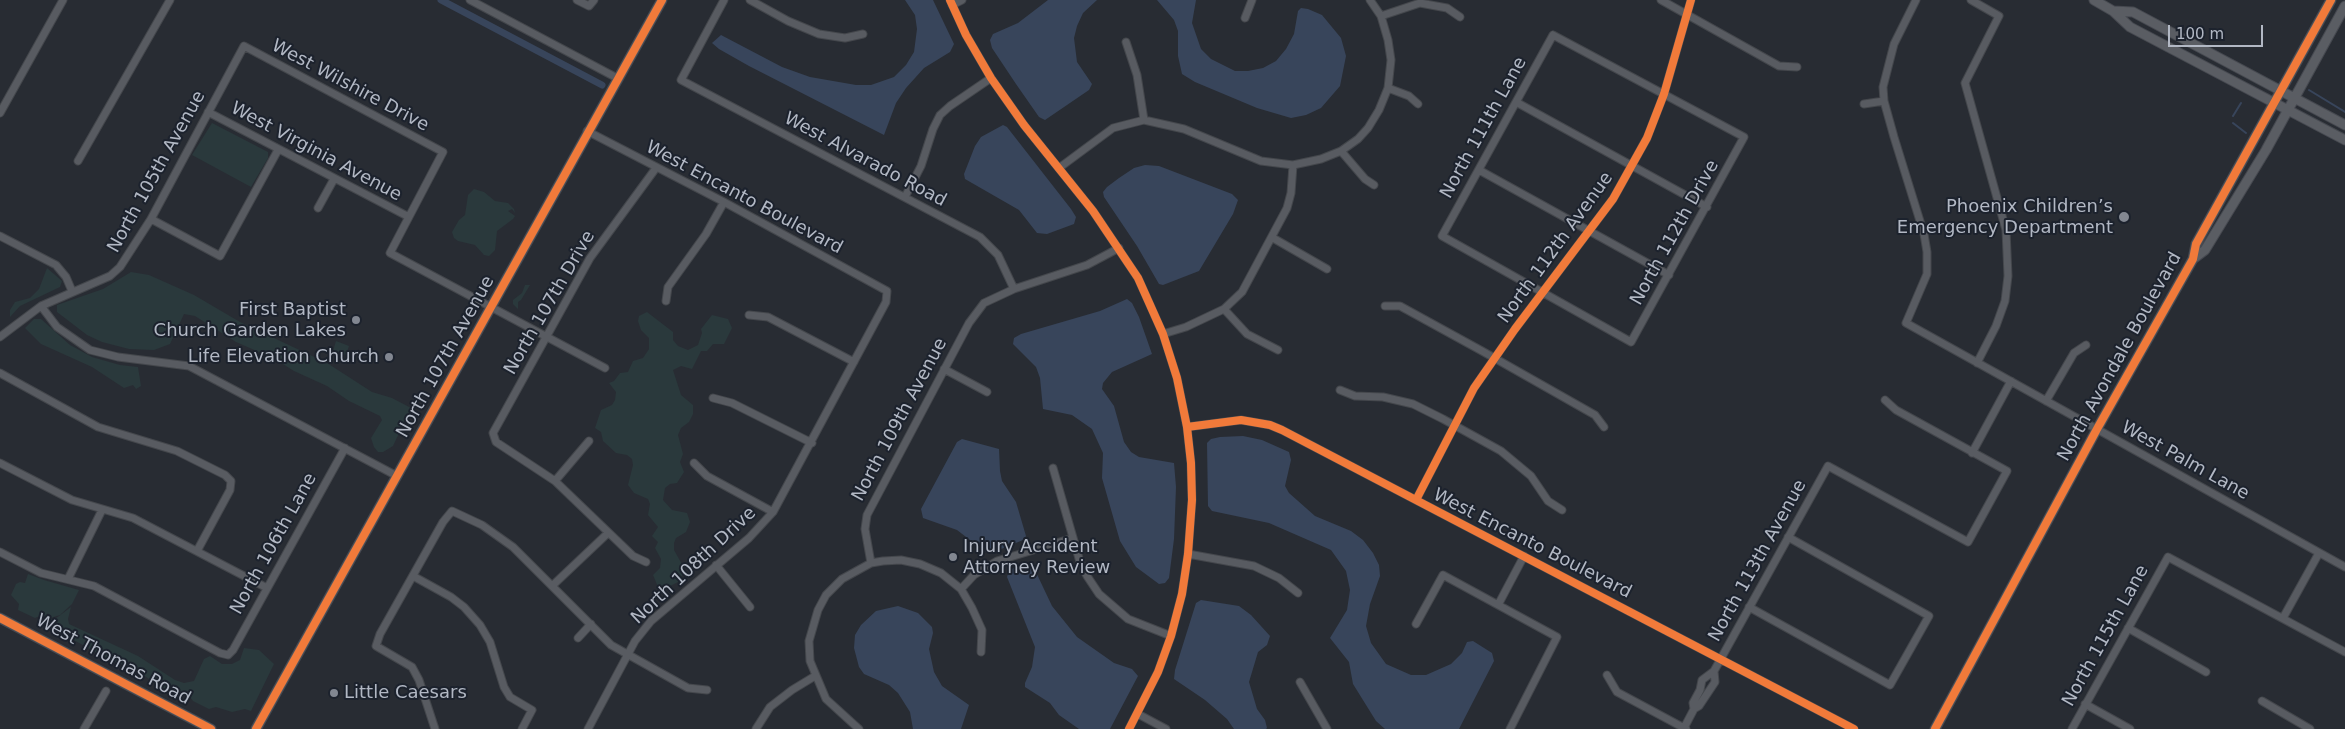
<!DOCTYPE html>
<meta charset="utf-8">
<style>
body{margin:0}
#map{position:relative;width:2345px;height:729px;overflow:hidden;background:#282c33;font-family:"DejaVu Sans",sans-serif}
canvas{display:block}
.scale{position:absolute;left:2168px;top:25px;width:95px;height:22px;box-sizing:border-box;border:2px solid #b2b8c4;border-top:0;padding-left:6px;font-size:15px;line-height:18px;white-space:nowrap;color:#b2b8c4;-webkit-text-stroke:4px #1c222d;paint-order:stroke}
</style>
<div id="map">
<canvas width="2345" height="729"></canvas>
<div class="scale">100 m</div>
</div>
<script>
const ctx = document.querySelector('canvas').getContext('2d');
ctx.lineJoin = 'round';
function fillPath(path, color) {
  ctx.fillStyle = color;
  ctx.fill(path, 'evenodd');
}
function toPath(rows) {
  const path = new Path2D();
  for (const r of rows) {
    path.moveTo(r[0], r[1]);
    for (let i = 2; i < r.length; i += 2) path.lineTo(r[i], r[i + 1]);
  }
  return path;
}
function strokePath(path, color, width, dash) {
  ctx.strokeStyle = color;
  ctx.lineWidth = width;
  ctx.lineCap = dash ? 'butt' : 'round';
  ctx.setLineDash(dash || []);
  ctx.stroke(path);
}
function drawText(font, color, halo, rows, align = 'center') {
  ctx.font = font + ' "DejaVu Sans",sans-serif';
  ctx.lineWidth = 4;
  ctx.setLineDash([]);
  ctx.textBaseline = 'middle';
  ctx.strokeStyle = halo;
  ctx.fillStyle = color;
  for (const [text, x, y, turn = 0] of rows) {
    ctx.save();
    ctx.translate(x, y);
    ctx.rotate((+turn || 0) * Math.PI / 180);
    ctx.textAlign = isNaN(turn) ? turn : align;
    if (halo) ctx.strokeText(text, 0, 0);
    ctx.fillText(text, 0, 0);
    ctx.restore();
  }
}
fillPath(toPath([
 [212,123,268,152,268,158,251,187,192,155],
 [474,189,484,192,495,201,508,203,514,209,515,213,512,209,508,211,515,216,513,219,497,231,495,250,489,256,484,255,475,245,458,241,454,238,452,232,459,220,465,215,468,195],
 [47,268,62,281,60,287,20,306,10,317,10,310,15,302,30,298,39,289],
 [131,272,149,275,194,295,240,322,327,363,372,392,392,398,411,408,393,446,383,452,378,452,374,447,371,438,382,420,380,416,349,401,327,386,294,371,275,359,236,342,195,316,184,314,170,344,154,350,129,349,102,342,87,335,57,312,57,305,103,289],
 [525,285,530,285,521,300,518,302,518,309,513,304,513,300,522,293],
 [647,312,673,332,673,340,678,346,688,350,698,345,702,333,701,329,712,315,728,319,732,328,724,344,713,344,707,351,701,351,692,369,681,366,673,370,681,395,693,405,693,414,689,422,681,428,678,435,683,454,680,462,684,472,677,483,670,484,665,488,663,500,672,510,687,513,690,522,686,532,676,538,674,543,674,550,683,566,683,574,678,582,666,588,658,587,653,575,660,568,661,559,655,548,658,542,652,536,658,527,648,515,650,504,648,499,634,493,628,485,633,465,632,459,627,455,616,453,603,441,601,432,595,428,601,410,612,405,615,400,616,392,609,383,614,381,620,373,628,372,633,361,643,358,649,349,649,338,641,330,638,321,639,316],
 [34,319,41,319,70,345,92,357,120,365,138,367,141,386,136,389,133,385,124,388,92,367,41,344,25,328],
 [336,341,349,346,346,355,333,351],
 [28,574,44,580,79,590,72,604,60,615,50,618,40,616,35,618,18,610,19,604,11,595,16,584,20,582,25,583],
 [71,607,68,619,69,624,138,656,175,680,184,683,194,681,204,659,210,656,222,664,232,664,240,660,244,648,259,650,274,664,251,711,245,709,232,712,216,707,209,709,193,701,187,693,183,691,174,695,140,673,102,656,37,619,55,619]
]), '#2a393c');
fillPath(toPath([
 [905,0,933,0,954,44,950,52,924,68,906,88,896,103,884,135,749,66,719,49,712,43,721,35,782,67,810,77,856,85,871,85,894,77,906,65,914,52,917,29,915,15],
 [1048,0,1097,0,1083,13,1077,26,1074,38,1077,62,1092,84,1089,90,1045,120,1039,117,1016,84,992,48,990,40,993,34,1018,23],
 [1157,0,1196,0,1192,23,1201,49,1211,59,1235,71,1248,71,1263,68,1276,61,1286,49,1294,34,1298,11,1301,8,1308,9,1322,15,1341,38,1346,56,1340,86,1321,108,1306,115,1291,118,1257,108,1195,82,1182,74,1178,56,1178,31,1174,20],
 [1003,125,1007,127,1071,209,1076,217,1074,224,1047,234,1037,233,1019,210,965,179,964,174,975,146,981,137],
 [1145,165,1159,166,1232,194,1238,200,1233,214,1199,271,1163,285,1159,284,1137,246,1104,197,1103,192,1107,187,1119,178,1134,168],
 [1127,299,1132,303,1139,317,1152,354,1112,372,1103,383,1102,389,1114,406,1124,442,1131,452,1139,457,1174,463,1176,487,1174,539,1169,578,1165,583,1159,584,1136,567,1120,541,1102,478,1103,453,1092,429,1072,415,1043,409,1040,378,1036,367,1013,344,1014,338,1021,334,1100,311],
 [1243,436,1262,440,1289,452,1291,460,1285,486,1289,493,1315,516,1351,531,1363,540,1373,553,1379,565,1380,576,1370,604,1366,626,1371,643,1386,664,1411,675,1426,675,1451,664,1462,653,1467,642,1473,641,1492,653,1494,661,1459,729,1385,729,1376,721,1353,684,1349,662,1330,638,1347,610,1350,590,1346,571,1331,550,1269,523,1212,511,1208,506,1207,443,1211,439,1220,437],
 [962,439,999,449,1000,471,1002,481,1016,502,1026,536,1023,540,994,552,987,553,957,530,923,518,921,509,957,442],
 [1030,565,1034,568,1052,606,1077,637,1114,663,1132,669,1138,676,1110,729,1079,729,1059,715,1050,703,1025,687,1025,683,1032,667,1035,647,1007,577,1009,571,1015,567],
 [1201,600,1239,606,1251,615,1270,636,1267,645,1258,652,1249,682,1257,709,1265,720,1267,728,1266,729,1234,729,1227,719,1205,700,1174,679,1175,670,1196,603],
 [898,606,918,613,932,627,933,633,929,649,934,672,942,686,969,705,961,729,913,729,910,712,898,693,889,685,864,674,859,667,854,648,855,635,861,625,876,611]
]), '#38455b');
strokePath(toPath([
 [2309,90,2345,112],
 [2233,116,2241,103],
 [2233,123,2246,133]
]), '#38455b', 2);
strokePath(toPath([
 [441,0,602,85]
]), '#38455b', 7);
const minor = toPath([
 [470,0,617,78],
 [577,0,589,6,594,0],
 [724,0,681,80,980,237,998,255,1014,289],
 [750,0,788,21,819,34,845,38,863,34],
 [950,0,966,35,991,78,1024,125,1093,211,1138,278,1163,334,1177,378,1187,427,1191,463,1192,500,1188,554,1182,594,1171,636,1158,672,1129,729],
 [1661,0,1779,66,1797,67],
 [1916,0,1894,44,1883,87,1884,101,1894,137,1924,234,1927,252,1927,274,1906,323,2345,567],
 [1971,0,1999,16,1965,83,2006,230,2008,276,2005,301,1996,326,1977,363],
 [952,5,962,0],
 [1381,16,1420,3,1447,8,1460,17],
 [1245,18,1252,0],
 [1553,35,1744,137,1631,342,1442,236,1553,35],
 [1126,42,1137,75,1144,120],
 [1388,88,1409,96,1418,104],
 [1516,102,1707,207],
 [1864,104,1884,101],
 [208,112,409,217],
 [0,113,63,0],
 [587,131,724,202,887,291,886,302,773,512,749,538,651,621,635,641,588,729],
 [1341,151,1365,179,1374,185],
 [78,161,170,0],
 [1059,168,1113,128,1144,120,1184,129,1261,161,1293,165,1321,159,1341,151,1358,139,1368,128,1379,110,1388,88,1391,60,1388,40,1381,16,1370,0],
 [1479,170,1669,275],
 [905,197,921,166,933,129,940,115,950,106,991,78],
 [318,208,334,179],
 [151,219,220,256,278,150],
 [0,236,56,265,66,277,72,291],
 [1273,238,1327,269],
 [666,301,668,287,706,234,724,202],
 [41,306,57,327,90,350,118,357,189,366,397,476],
 [1385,306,1400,306,1482,351,1595,415,1604,427],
 [1224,309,1247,334,1278,350],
 [749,315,768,317,854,362],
 [1163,334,1186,327,1224,309,1242,292,1287,208,1291,193,1293,165],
 [0,337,41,306,110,276,120,267,151,219,244,46,443,152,390,253,605,368],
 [944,369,987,392],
 [0,373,98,427,177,451,225,475,231,481,230,490,197,551],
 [1340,390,1355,396,1383,397,1413,404,1443,419,1501,451,1531,476,1548,501,1562,510],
 [713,398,732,403,812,443],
 [2046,401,2074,353,2086,345],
 [1187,427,1241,420,1270,425,1282,430,1854,729],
 [1972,453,2011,381],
 [0,463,72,500,133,518,267,588],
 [694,463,707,476,773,512],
 [1053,468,1080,562,1087,576,1099,594,1128,619,1171,636],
 [555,481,589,441],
 [1416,500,1474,388,1515,329,1613,199,1647,138,1664,94,1691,0],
 [0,552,41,573,94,586,220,653,228,655,233,650,345,448],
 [1188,554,1254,566,1279,578,1298,593],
 [646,562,633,556,555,481,496,442,493,433,590,258,656,168],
 [871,563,865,529,867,515,969,323,984,303,1014,289,1087,265,1119,248],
 [716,565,750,607],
 [413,576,451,597,464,607,480,625,490,642,504,687,510,697,532,710,522,729],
 [68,579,102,510],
 [552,586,608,533],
 [961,589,974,575,997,561,1073,538],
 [1498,605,1524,556],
 [1749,607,1890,685,1929,616,1788,537],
 [2283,618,2319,553],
 [1416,624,1443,575,1557,637,1510,729],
 [2128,628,2206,672],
 [578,638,591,624],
 [1714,671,1828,466,1968,542,2007,471,1896,410,1885,400],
 [1714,671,1715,682,1699,706,1694,709,1693,703,1700,690,1702,680,1714,671],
 [1607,675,1617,692,1686,729],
 [1300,682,1327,729],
 [2262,701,2310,729],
 [2085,704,2130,729],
 [1138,714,1166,729],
 [1684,728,1694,709],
 [84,729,106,691],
 [435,729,419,680,412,667,376,646,380,634,443,522,452,511,482,525,513,547,611,645,688,688,707,690],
 [756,729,770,707,792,690,815,676],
 [859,729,826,699,810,661,809,641,818,610,826,595,842,579,871,563,883,561,901,560,920,564,941,573,961,589,972,608,982,630,981,652],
 [2072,729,2168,557,2345,652]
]);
const major = toPath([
 [2094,0,2113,11,2130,27,2345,140],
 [2113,11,2133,12,2345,125],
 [2193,259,2205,250,2266,150,2345,6],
 [0,618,211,729],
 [256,729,662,0],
 [1935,729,2097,429,2193,259,2196,244,2331,0]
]);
strokePath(minor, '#44474c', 9);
strokePath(major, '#464950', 11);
strokePath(minor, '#585b61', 7);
strokePath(major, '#5a5d63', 9);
strokePath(toPath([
 [950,0,966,35,991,78,1024,125,1093,211,1138,278,1163,334,1177,378,1187,427,1191,463,1192,500,1188,554,1182,594,1171,636,1158,672,1129,729],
 [1187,427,1241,420,1270,425,1282,430,1854,729],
 [1416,500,1474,388,1515,329,1613,199,1647,138,1664,94,1691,0],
 [0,618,211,729],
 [256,729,662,0],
 [1935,729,2097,429,2193,259,2196,244,2331,0]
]), '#f17a3a', 8);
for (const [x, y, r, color] of [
 [2124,217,6,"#828791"],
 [356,320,5,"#828791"],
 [389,357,5,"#828791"],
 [953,557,5,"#828791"],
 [334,693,5,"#828791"]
]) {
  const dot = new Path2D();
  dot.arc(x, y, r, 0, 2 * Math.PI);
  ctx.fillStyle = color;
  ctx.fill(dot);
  strokePath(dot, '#1c222d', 2);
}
drawText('18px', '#b2b8c4', '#1c222d', [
 ["West Wilshire Drive",350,86,28],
 ["North 111th Lane",1484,128,-61],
 ["West Virginia Avenue",316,152,28],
 ["West Alvarado Road",865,160,28],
 ["North 105th Avenue",157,172,-61],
 ["West Encanto Boulevard",744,198,28],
 ["North 112th Drive",1675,233,-61],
 ["North 112th Avenue",1556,248,-54],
 ["North 107th Drive",550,303,-60],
 ["North 107th Avenue",446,357,-61],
 ["North Avondale Boulevard",2120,357,-61],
 ["North 109th Avenue",900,420,-62],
 ["West Palm Lane",2185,461,29],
 ["North 106th Lane",274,544,-61],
 ["West Encanto Boulevard",1532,544,27],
 ["North 113th Avenue",1758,561,-61],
 ["North 108th Drive",694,566,-43],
 ["North 115th Lane",2106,636,-61],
 ["West Thomas Road",113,660,28]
]);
drawText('18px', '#b2b8c4', '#1c222d', [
 ["Phoenix Children’s",2113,207],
 ["Emergency Department",2113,228],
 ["First Baptist",346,310],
 ["Church Garden Lakes",346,331],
 ["Life Elevation Church",379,357],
 ["Injury Accident",963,547,"left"],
 ["Attorney Review",963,568,"left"],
 ["Little Caesars",344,693,"left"]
], 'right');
</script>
